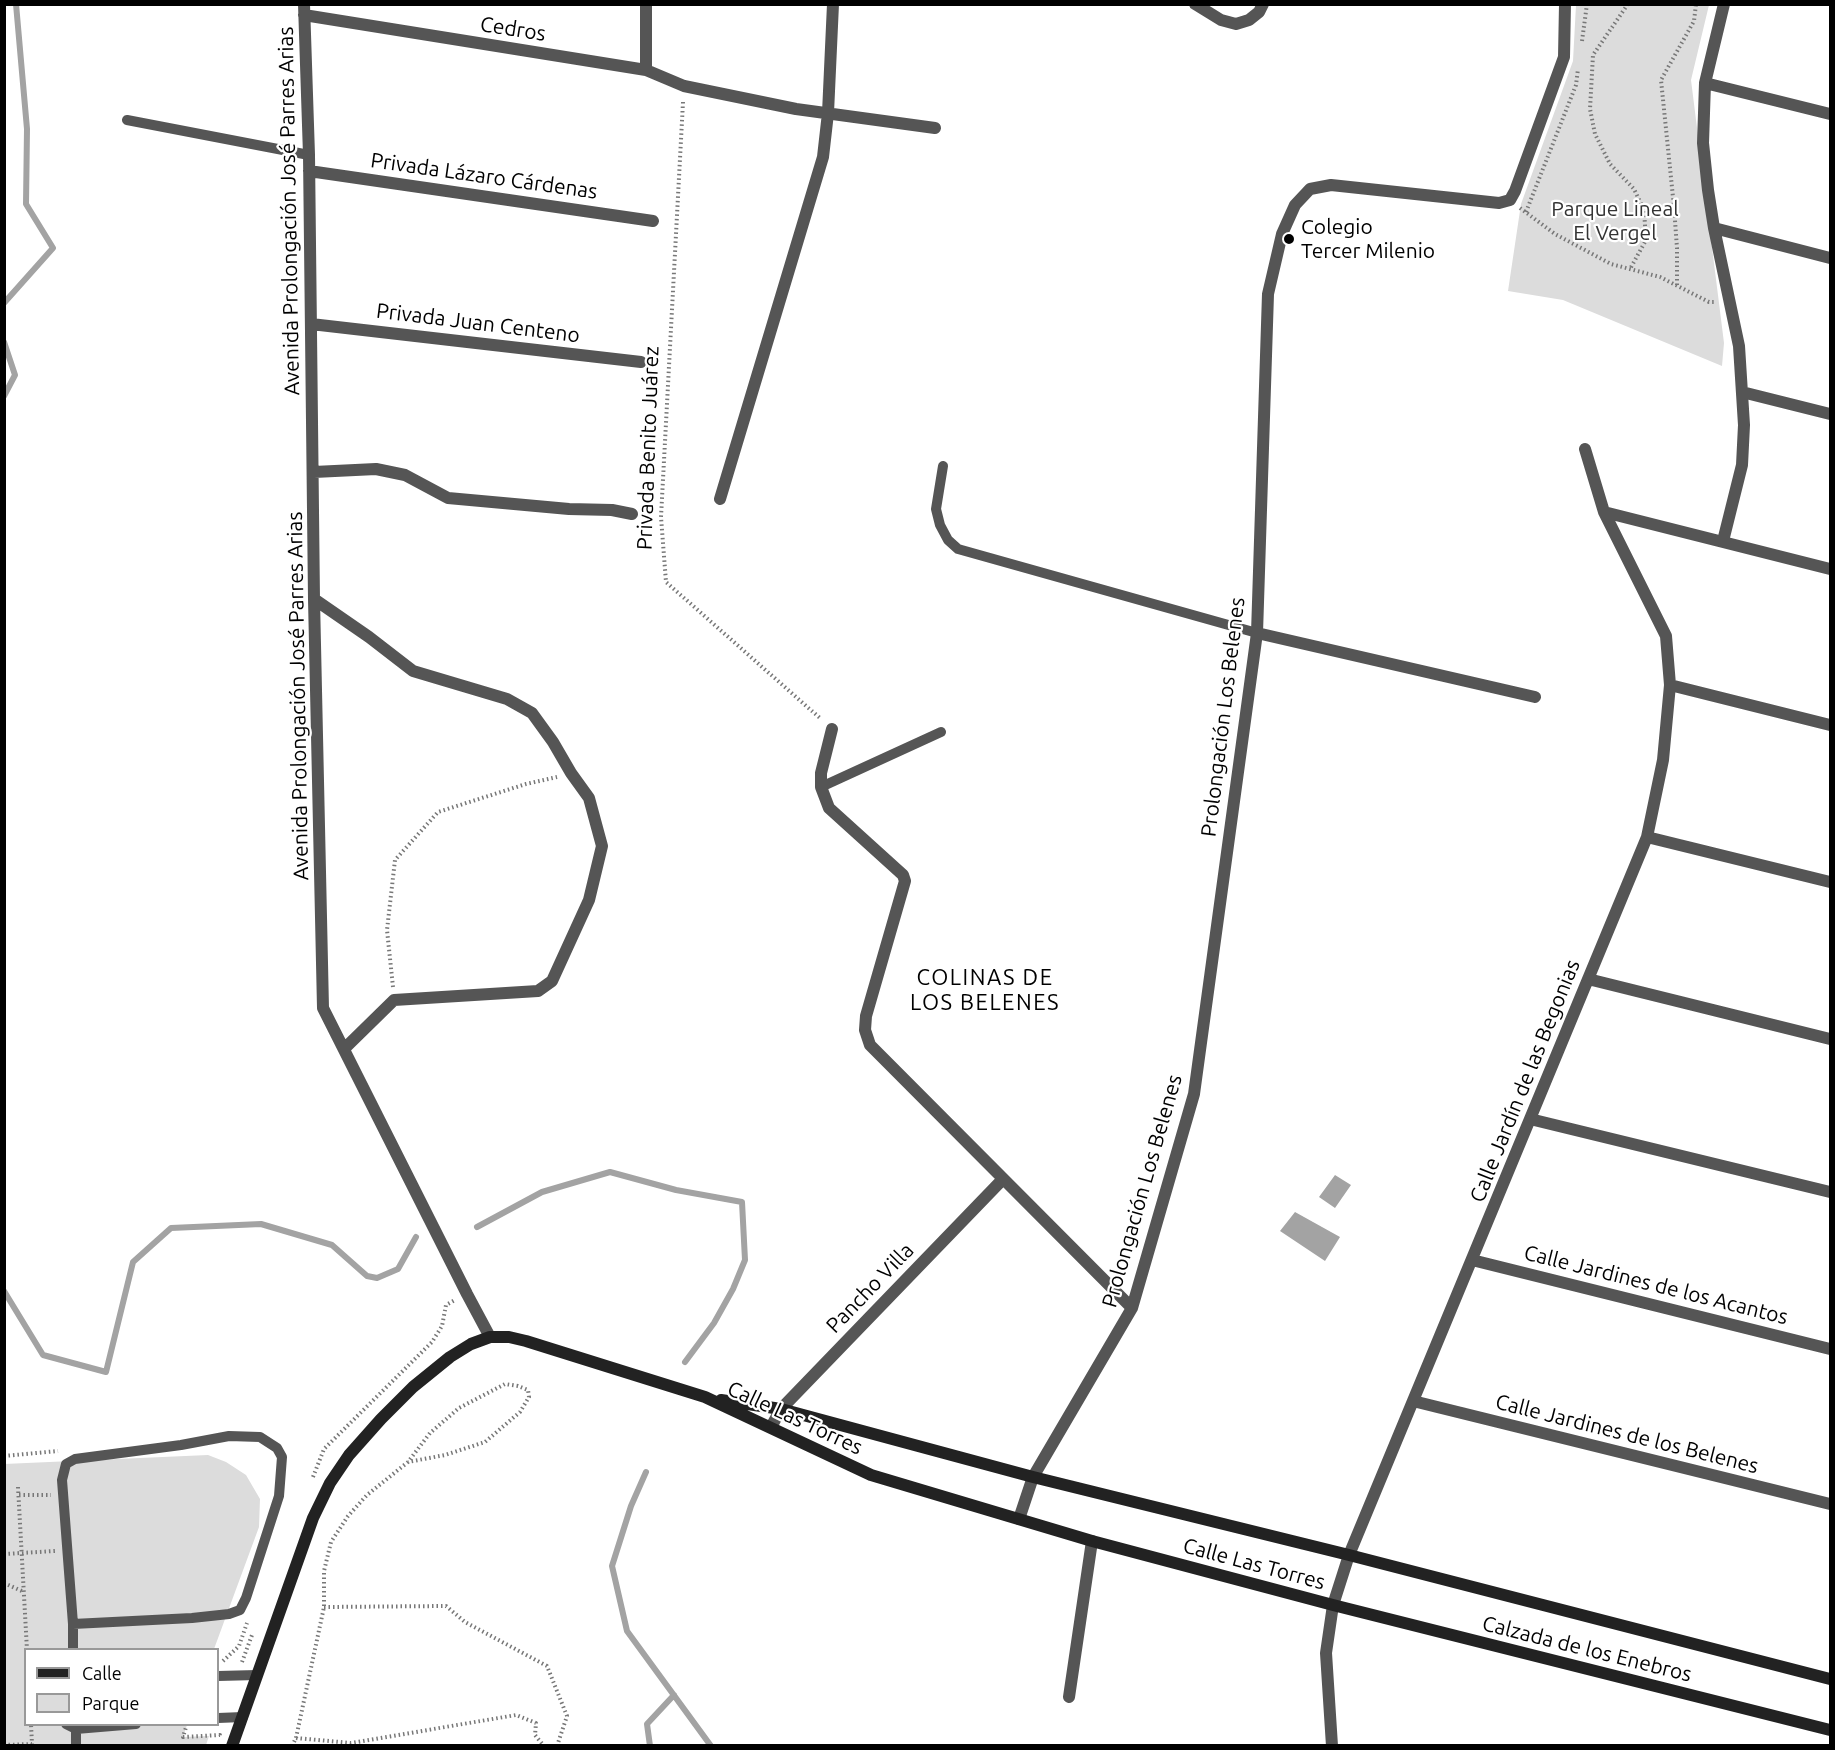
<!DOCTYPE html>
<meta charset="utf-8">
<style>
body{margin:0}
#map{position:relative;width:1835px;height:1750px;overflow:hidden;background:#fff;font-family:Ubuntu,sans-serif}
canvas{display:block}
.frame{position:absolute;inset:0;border:6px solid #000;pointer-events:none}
.legend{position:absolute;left:24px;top:1648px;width:195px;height:78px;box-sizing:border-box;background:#fff;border:2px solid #999;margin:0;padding:8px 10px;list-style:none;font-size:18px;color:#000}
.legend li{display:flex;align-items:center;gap:12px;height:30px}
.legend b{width:30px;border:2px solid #999}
</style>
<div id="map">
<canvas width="1835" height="1750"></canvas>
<div class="frame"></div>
<ul class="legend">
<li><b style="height:8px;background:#222"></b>Calle</li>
<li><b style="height:16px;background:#dcdcdc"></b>Parque</li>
</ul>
</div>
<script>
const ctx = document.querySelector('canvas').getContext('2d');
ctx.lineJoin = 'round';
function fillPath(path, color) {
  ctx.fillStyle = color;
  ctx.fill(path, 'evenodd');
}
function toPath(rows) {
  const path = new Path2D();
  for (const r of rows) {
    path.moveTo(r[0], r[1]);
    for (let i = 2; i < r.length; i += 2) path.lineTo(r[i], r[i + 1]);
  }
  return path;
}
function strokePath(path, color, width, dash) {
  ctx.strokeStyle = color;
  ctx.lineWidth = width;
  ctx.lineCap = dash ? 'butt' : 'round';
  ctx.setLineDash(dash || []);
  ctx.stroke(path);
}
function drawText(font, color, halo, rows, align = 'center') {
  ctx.font = font + ' Ubuntu,sans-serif';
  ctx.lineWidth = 4.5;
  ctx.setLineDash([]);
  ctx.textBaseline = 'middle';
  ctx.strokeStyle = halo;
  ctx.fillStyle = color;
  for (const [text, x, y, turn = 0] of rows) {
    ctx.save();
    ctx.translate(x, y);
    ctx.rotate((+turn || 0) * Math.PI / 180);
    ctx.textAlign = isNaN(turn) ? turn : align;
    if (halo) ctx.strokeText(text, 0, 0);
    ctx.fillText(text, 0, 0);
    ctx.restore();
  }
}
fillPath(toPath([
 [1576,5,1709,5,1691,80,1724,343,1722,366,1563,300,1508,291,1521,204,1573,61],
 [208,1455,226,1462,246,1475,260,1499,259,1527,214,1649,26,1650,26,1724,187,1725,183,1737,209,1736,206,1745,5,1745,4,1464]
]), '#dcdcdc');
fillPath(toPath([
 [1335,1175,1351,1185,1335,1208,1319,1197],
 [1295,1212,1340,1237,1325,1261,1280,1231]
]), '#a3a3a3');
strokePath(toPath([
 [4,303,53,248,26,204,27,129,16,4],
 [4,342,15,375,4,396],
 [477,1227,542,1192,610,1172,676,1190,742,1202,745,1260,733,1289,714,1323,685,1362],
 [4,1291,43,1355,106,1372,133,1262,171,1228,261,1224,332,1245,367,1276,377,1278,398,1269,416,1237],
 [646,1472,631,1506,612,1566,627,1631,711,1746],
 [650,1746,647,1724,674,1695]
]), '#a3a3a3', 6);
strokePath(toPath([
 [1628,4,1593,55,1590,109,1595,134,1610,164,1634,189,1644,210,1646,240,1630,269],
 [1582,41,1587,4],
 [683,102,661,517,666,582,821,719],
 [1520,208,1555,234,1611,264,1660,277,1709,302,1714,302],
 [1526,212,1576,85,1578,69],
 [1677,285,1677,248,1674,207,1661,80,1694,21,1696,4],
 [393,987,387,930,395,860,438,812,526,784,557,777],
 [4,1456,58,1451],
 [313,1477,324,1449,432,1342,442,1326,446,1305,455,1300],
 [18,1487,27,1650],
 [19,1495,51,1495],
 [4,1554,55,1551],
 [4,1583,24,1592],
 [324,1607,446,1606,465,1622,547,1666,567,1716,557,1746],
 [223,1661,239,1646,247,1623],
 [242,1662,252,1635],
 [187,1724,183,1737,220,1735,220,1736],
 [296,1738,351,1743,516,1715,536,1723,535,1735,544,1746],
 [4,1745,32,1744,31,1724],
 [292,1746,296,1738,324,1607,324,1571,331,1542,348,1516,367,1495,408,1462,430,1433,459,1408,505,1384,518,1386,528,1390,529,1397,520,1412,485,1442,445,1455,408,1462]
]), '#777', 4, [1.5, 3]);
strokePath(toPath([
 [127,120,309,155],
 [943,466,936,509,940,525,948,540,958,549,1257,633],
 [821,787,941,732],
 [73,1650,73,1624,62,1480,66,1464,75,1459,181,1445,229,1436,260,1437,277,1448,282,1457,279,1496,246,1598,240,1610,229,1614,192,1618,73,1624],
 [218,1676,257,1675],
 [218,1718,243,1717],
 [66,1724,76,1729,136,1724],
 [76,1729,76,1746]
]), '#555', 10);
strokePath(toPath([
 [304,4,309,155,314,599,323,1008,467,1294,490,1337],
 [1195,4,1221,20,1236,24,1249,20,1259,12,1263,4],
 [304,15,646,70,684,86,796,109,935,128],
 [646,70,646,4],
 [1705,83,1830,114],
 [309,171,653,221],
 [1714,228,1830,258],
 [311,324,641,362],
 [1742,392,1830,414],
 [314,472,376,469,405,475,448,498,569,509,612,510,632,514],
 [720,499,823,157,828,113,833,4],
 [1604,512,1830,569],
 [1723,541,1742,465,1744,425,1739,346,1714,228,1708,190,1703,143,1705,83,1724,4],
 [314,599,369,637,413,671,507,699,532,713,553,742,571,773,589,798,602,846,589,900,552,981,538,991,394,1000,345,1048],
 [1257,633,1535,697],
 [1670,685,1830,725],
 [832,729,821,773,821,787,829,808,903,875,905,881,866,1016,865,1030,870,1045,1132,1308],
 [1647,837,1830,882],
 [1588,979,1830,1039],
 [1530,1119,1830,1192],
 [1472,1260,1830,1349],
 [1413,1401,1830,1504],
 [771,1427,781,1409,1003,1179],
 [1019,1519,1033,1477,1132,1308,1194,1094,1257,633,1268,294,1282,234,1295,205,1310,189,1331,185,1499,203,1510,200,1515,191,1564,57,1565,4],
 [1069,1697,1092,1541],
 [1332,1746,1326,1653,1333,1605,1349,1555,1647,837,1663,760,1670,685,1666,636,1604,512,1585,449]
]), '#555', 12);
strokePath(toPath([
 [721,1400,781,1409,1033,1477,1349,1555,1830,1679],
 [232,1746,313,1518,330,1483,349,1455,381,1419,413,1387,450,1357,471,1344,490,1337,509,1337,526,1341,705,1397,871,1475,1092,1541,1333,1605,1830,1730]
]), '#222', 12);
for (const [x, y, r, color] of [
 [1289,239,6,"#000"]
]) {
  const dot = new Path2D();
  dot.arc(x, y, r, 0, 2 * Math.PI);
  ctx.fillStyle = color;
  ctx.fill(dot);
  strokePath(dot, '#fff', 2);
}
drawText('21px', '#000', '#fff', [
 ["Cedros",513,29,9],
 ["Privada Lázaro Cárdenas",484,176,8],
 ["Avenida Prolongación José Parres Arias",289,211,-91],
 ["Privada Juan Centeno",478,323,7],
 ["Privada Benito Juárez",648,448,-88],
 ["Avenida Prolongación José Parres Arias",298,696,-91],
 ["Prolongación Los Belenes",1223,717,-83],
 ["Calle Jardín de las Begonias",1525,1081,-68],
 ["Prolongación Los Belenes",1142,1191,-74],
 ["Calle Jardines de los Acantos",1656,1285,14],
 ["Pancho Villa",870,1288,-46],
 ["Calle Las Torres",795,1418,25],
 ["Calle Jardines de los Belenes",1627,1434,14],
 ["Calle Las Torres",1254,1564,15],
 ["Calzada de los Enebros",1587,1649,14]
]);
drawText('21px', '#333', '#fff', [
 ["Parque Lineal",1615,209],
 ["El Vergel",1615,233]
]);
drawText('21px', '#000', '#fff', [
 ["Colegio",1301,227],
 ["Tercer Milenio",1301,251]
], 'left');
ctx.letterSpacing = '1.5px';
drawText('22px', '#000', '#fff', [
 ["COLINAS DE",985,978],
 ["LOS BELENES",985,1003]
]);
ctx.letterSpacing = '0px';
</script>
